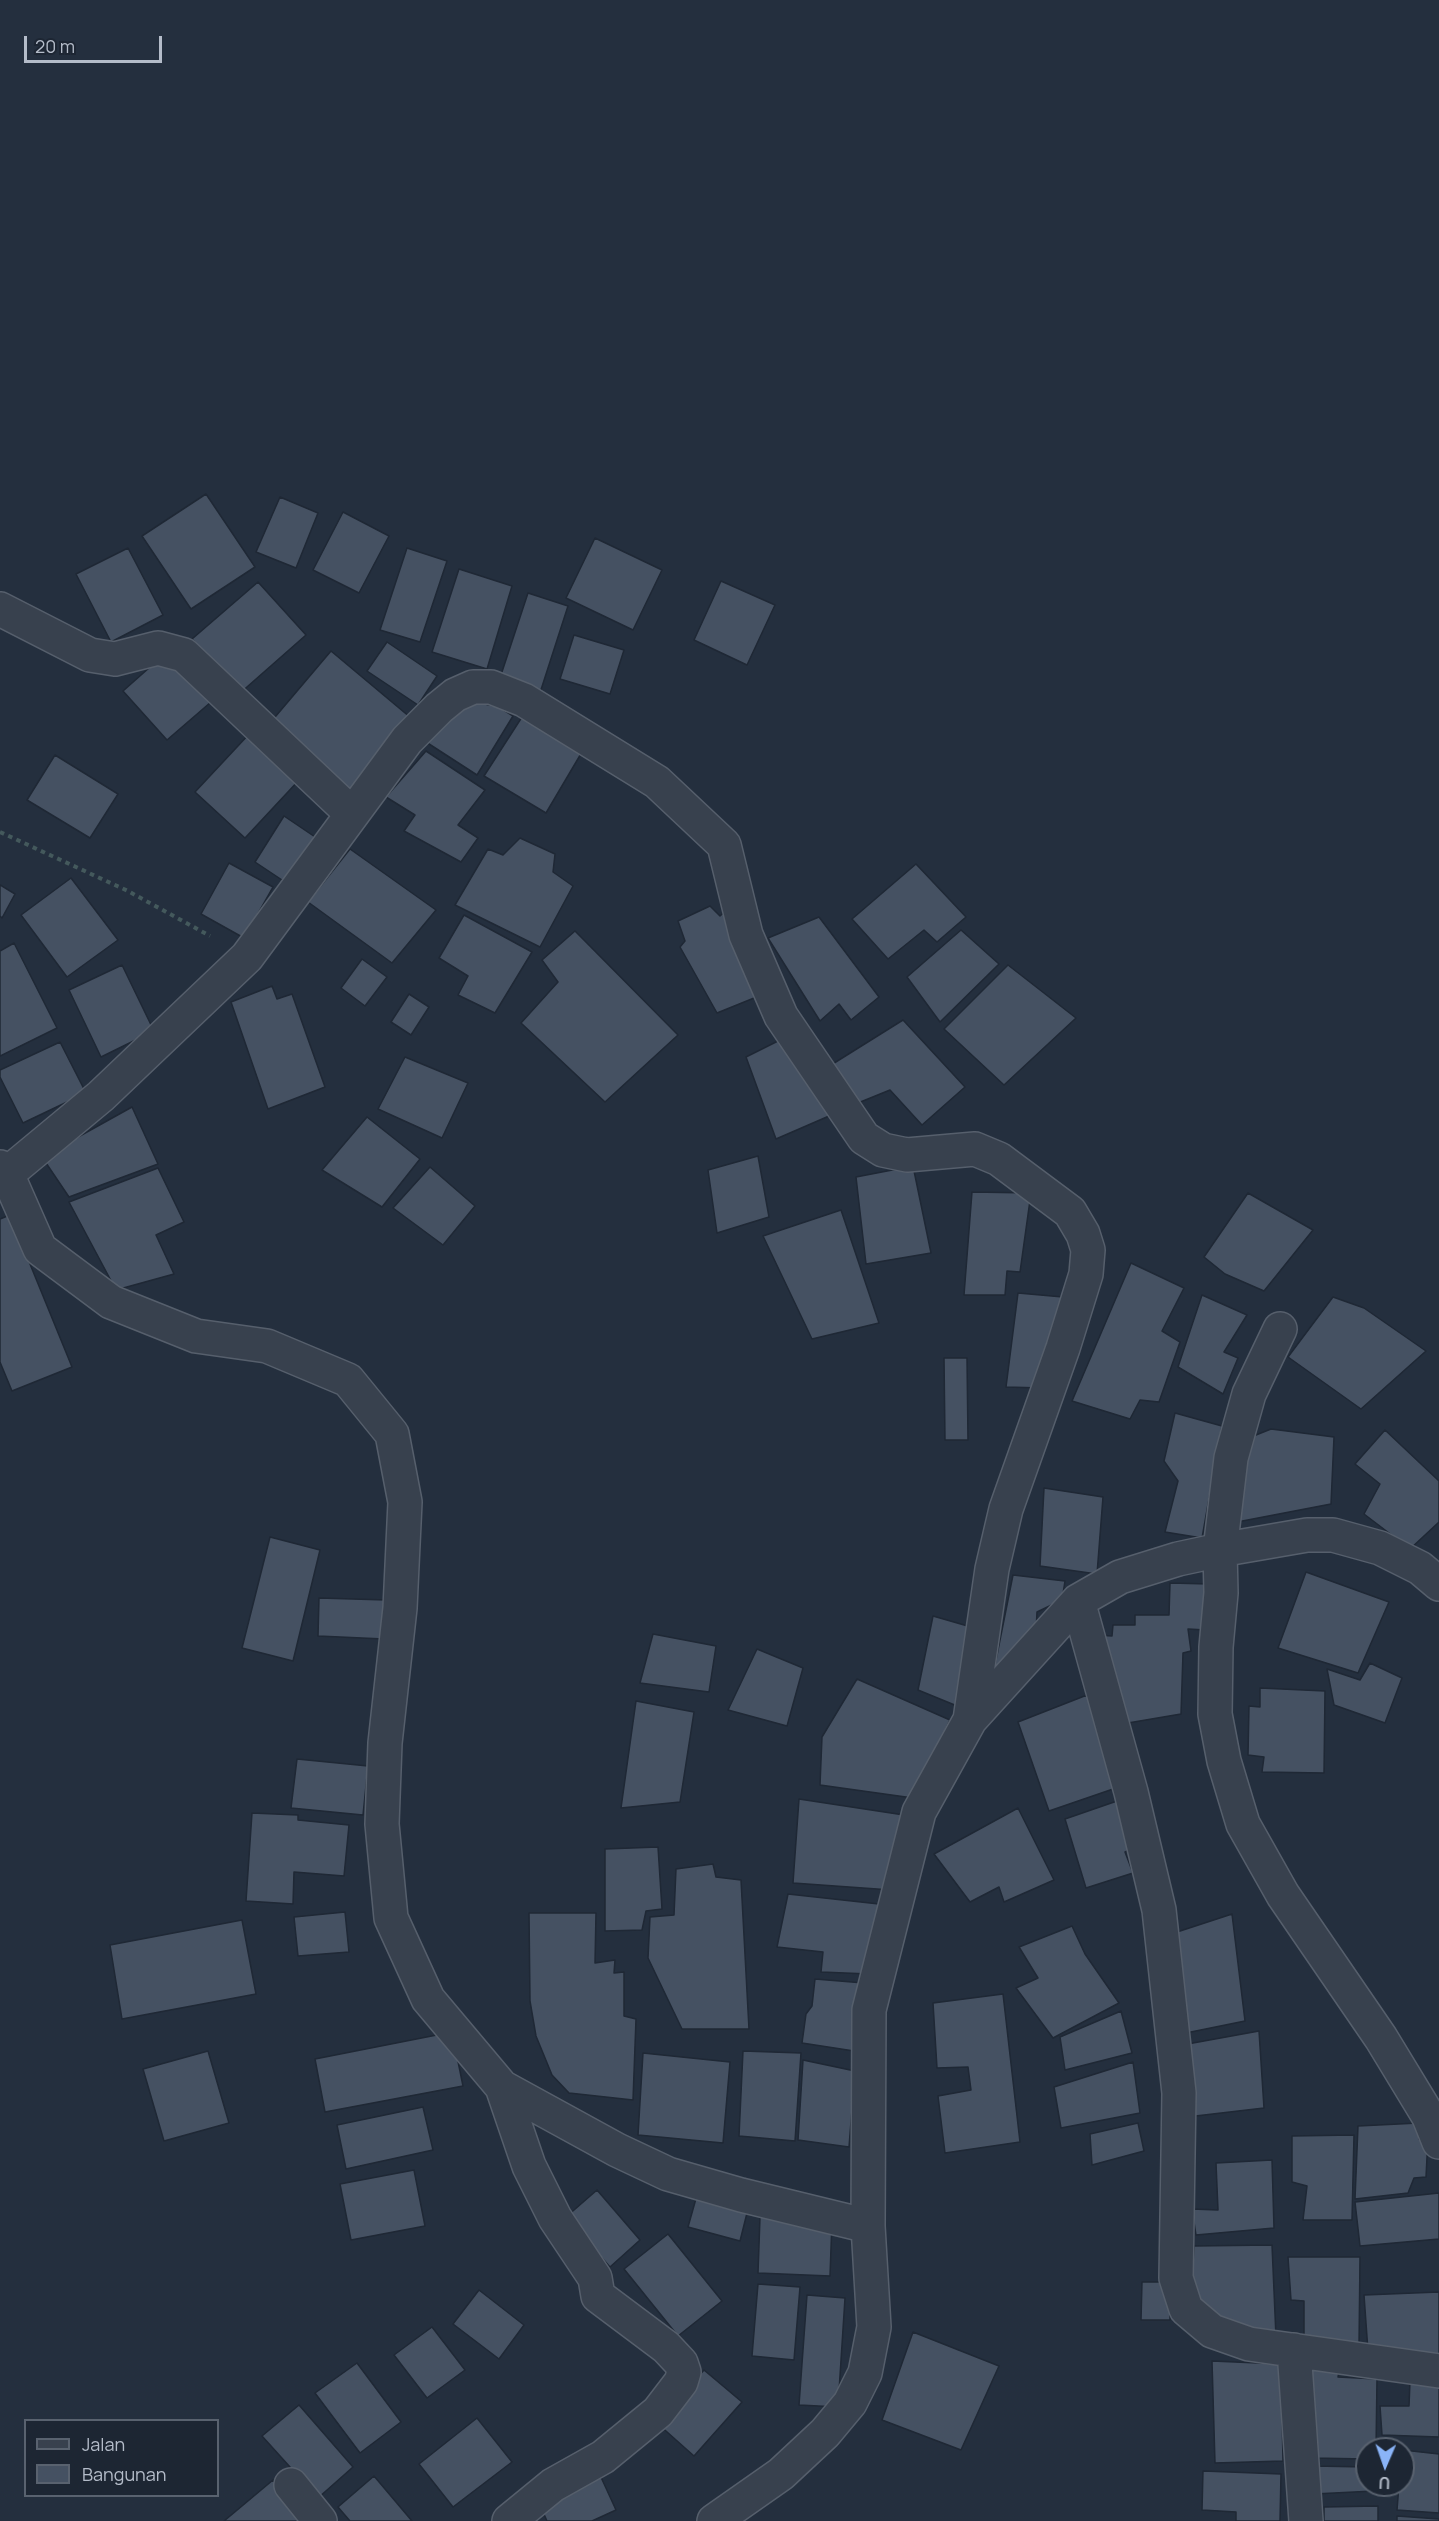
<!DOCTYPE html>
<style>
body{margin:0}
#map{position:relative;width:1439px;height:2521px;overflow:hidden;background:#242f3e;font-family:Manrope,sans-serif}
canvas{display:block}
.legend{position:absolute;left:24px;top:2419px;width:195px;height:78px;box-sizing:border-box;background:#1d2633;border:2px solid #59626f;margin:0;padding:8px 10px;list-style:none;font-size:18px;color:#b4bcc9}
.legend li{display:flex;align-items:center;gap:12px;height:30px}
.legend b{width:30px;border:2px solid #59626f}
.north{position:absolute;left:1355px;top:2437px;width:60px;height:60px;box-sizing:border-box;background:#1d2633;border:2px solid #59626f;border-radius:50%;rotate:182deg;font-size:16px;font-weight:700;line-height:24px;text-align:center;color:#b4bcc9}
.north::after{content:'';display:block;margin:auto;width:21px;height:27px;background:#8ab4f8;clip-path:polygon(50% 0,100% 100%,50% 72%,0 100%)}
.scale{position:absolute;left:24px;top:36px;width:138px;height:27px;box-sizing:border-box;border:3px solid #b4bcc9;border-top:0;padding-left:8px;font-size:18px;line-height:21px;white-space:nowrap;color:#b4bcc9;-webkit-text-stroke:4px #1d2633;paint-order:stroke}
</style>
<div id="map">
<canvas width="1439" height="2521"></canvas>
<ul class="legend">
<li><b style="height:8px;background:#38414e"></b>Jalan</li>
<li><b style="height:16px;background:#455162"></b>Bangunan</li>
</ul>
<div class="north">U</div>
<div class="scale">20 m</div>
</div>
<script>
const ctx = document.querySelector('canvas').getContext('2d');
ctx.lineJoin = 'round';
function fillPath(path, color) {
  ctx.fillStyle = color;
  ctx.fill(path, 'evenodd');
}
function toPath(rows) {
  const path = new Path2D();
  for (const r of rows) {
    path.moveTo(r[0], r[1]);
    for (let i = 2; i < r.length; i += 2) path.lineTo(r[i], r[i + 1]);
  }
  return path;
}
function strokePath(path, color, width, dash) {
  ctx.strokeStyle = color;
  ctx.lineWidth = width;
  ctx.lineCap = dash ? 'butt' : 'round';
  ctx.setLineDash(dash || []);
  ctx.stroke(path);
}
const building = toPath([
 [206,494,255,567,191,609,142,536,206,494],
 [280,497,318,513,296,568,256,552,280,497],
 [343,512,389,536,359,593,313,570,343,512],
 [595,538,662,570,633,630,566,598,595,538],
 [128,548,163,615,111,642,76,574,128,548],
 [407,548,447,561,420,642,380,630,407,548],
 [459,569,512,586,487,669,432,652,459,569],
 [721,581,775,605,747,665,694,640,721,581],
 [258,582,306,635,239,694,192,639,258,582],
 [528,593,568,606,538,699,497,687,528,593],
 [574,635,624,650,610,694,560,679,574,635],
 [387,642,437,676,418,705,367,671,387,642],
 [331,651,411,718,351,790,270,723,331,651],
 [167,652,211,702,167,740,123,691,167,652],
 [475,702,499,707,513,716,477,775,426,742,457,707,475,702],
 [522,717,582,752,546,813,484,776,522,717],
 [251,732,300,779,245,838,195,792,251,732],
 [426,751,485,790,458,825,478,838,461,862,404,831,415,815,386,797,426,751],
 [55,755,118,794,90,838,27,800,55,755],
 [284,816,321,841,291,886,255,862,284,816],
 [520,838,555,854,553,872,573,886,540,947,455,905,488,849,503,855,520,838],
 [350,849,436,910,392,963,308,902,350,849],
 [229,863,273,887,244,938,201,914,229,863],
 [916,864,966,917,937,942,924,930,888,959,852,919,916,864],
 [71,878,118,940,67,977,21,915,71,878],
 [0,885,15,894,2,918,0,916,0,885],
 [710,906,720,916,729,908,764,994,717,1013,680,947,685,941,678,921,710,906],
 [464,915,532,952,495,1013,458,995,468,976,439,958,464,915],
 [819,917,879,997,851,1020,839,1004,820,1021,768,938,819,917],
 [961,930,999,964,940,1022,907,977,961,930],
 [575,931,678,1035,605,1102,521,1023,558,982,542,960,575,931],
 [14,943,57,1028,0,1056,0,951,14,943],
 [362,959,387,977,365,1006,341,988,362,959],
 [122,965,154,1031,101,1057,69,990,122,965],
 [1008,965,1076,1018,1004,1085,944,1029,1008,965],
 [272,986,277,999,292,994,325,1087,268,1109,231,1002,272,986],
 [409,994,429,1007,411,1035,391,1022,409,994],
 [903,1020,965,1087,922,1125,890,1090,858,1103,831,1065,903,1020],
 [786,1037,836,1113,776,1139,746,1057,786,1037],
 [60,1042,86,1093,23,1123,0,1077,0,1070,60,1042],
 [405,1057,468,1083,442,1138,378,1109,405,1057],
 [132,1107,158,1164,69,1197,42,1157,132,1107],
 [367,1117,420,1159,382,1207,322,1170,367,1117],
 [758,1156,769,1217,717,1233,708,1170,758,1156],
 [913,1166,931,1253,866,1264,856,1177,913,1166],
 [430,1167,475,1206,443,1245,393,1208,430,1167],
 [158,1168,184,1222,156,1235,174,1274,116,1290,69,1202,158,1168],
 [972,1192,1031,1193,1020,1272,1007,1271,1005,1295,964,1295,972,1192],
 [1248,1193,1313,1230,1264,1291,1225,1274,1204,1257,1248,1193],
 [841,1210,879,1323,812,1339,763,1236,841,1210],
 [10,1215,72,1367,12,1391,0,1362,0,1219,10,1215],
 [1131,1263,1184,1288,1162,1331,1180,1342,1159,1402,1140,1400,1130,1419,1072,1401,1131,1263],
 [1018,1293,1074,1298,1042,1388,1006,1387,1018,1293],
 [1202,1295,1247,1315,1224,1352,1238,1358,1223,1394,1178,1367,1202,1295],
 [1333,1297,1364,1308,1426,1351,1361,1409,1288,1357,1333,1297],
 [944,1358,967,1358,968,1440,945,1440,944,1358],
 [1175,1413,1222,1426,1202,1538,1165,1532,1178,1481,1164,1461,1175,1413],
 [1271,1429,1334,1437,1331,1504,1232,1523,1246,1439,1271,1429],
 [1385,1430,1439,1481,1439,1522,1410,1549,1364,1514,1380,1484,1355,1464,1385,1430],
 [1044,1488,1103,1497,1097,1574,1040,1566,1044,1488],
 [270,1537,320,1550,293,1661,242,1648,270,1537],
 [1306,1572,1389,1602,1358,1673,1278,1648,1306,1572],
 [1013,1575,1065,1581,1062,1600,1037,1612,1036,1633,994,1670,1013,1575],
 [1170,1583,1209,1584,1206,1630,1188,1629,1191,1651,1183,1653,1181,1714,1128,1723,1096,1635,1112,1636,1113,1625,1135,1625,1135,1615,1169,1615,1170,1583],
 [319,1598,386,1600,384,1639,318,1636,319,1598],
 [933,1616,978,1629,962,1708,918,1690,933,1616],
 [653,1634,716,1646,709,1692,640,1683,653,1634],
 [757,1649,803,1668,787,1726,728,1710,757,1649],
 [1370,1663,1402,1678,1385,1723,1334,1705,1327,1669,1360,1680,1370,1663],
 [857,1679,950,1720,913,1798,820,1785,822,1737,857,1679],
 [1260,1688,1325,1691,1324,1773,1262,1772,1264,1757,1248,1755,1249,1706,1260,1707,1260,1688],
 [1087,1695,1116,1788,1049,1811,1018,1722,1087,1695],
 [636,1701,694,1712,680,1802,621,1808,636,1701],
 [297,1759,368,1766,363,1815,291,1808,297,1759],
 [799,1799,904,1815,891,1890,793,1883,799,1799],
 [1117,1801,1137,1847,1125,1852,1133,1873,1086,1888,1065,1819,1117,1801],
 [1018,1808,1054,1880,1004,1902,999,1887,970,1902,934,1854,1018,1808],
 [252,1813,298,1815,298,1820,349,1825,344,1876,294,1872,293,1904,246,1901,252,1813],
 [658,1847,662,1909,646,1911,642,1930,605,1931,605,1849,658,1847],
 [713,1864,716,1877,741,1880,749,2029,682,2029,648,1958,650,1917,674,1915,676,1869,713,1864],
 [788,1894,879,1904,869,1974,821,1972,823,1952,777,1947,788,1894],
 [345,1912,349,1952,298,1956,294,1917,345,1912],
 [529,1913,596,1913,595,1963,615,1960,614,1973,624,1972,624,2016,636,2019,633,2100,569,2093,552,2075,536,2036,530,2001,529,1913],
 [1232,1914,1245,2021,1186,2033,1174,1933,1232,1914],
 [242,1920,256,1994,122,2019,110,1945,242,1920],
 [1072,1926,1085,1954,1119,2003,1053,2038,1016,1988,1038,1978,1019,1947,1072,1926],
 [815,1979,864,1983,854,2051,802,2043,806,2014,812,2006,815,1979],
 [1003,1994,1020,2142,945,2153,938,2096,971,2090,968,2067,937,2068,933,2003,1003,1994],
 [1121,2011,1132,2053,1065,2070,1060,2037,1121,2011],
 [1259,2031,1264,2108,1187,2117,1182,2045,1259,2031],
 [452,2032,463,2086,325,2112,315,2059,452,2032],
 [208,2051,229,2123,164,2141,143,2069,208,2051],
 [743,2051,801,2053,795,2141,739,2136,743,2051],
 [643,2053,730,2062,723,2143,638,2135,643,2053],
 [803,2060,855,2071,849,2147,798,2140,803,2060],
 [1133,2062,1140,2113,1061,2128,1054,2087,1133,2062],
 [423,2107,433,2150,346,2169,337,2125,423,2107],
 [1138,2123,1144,2151,1092,2165,1090,2134,1138,2123],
 [1419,2123,1419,2139,1428,2138,1426,2177,1414,2178,1408,2193,1355,2199,1358,2126,1419,2123],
 [1354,2135,1352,2220,1303,2220,1307,2186,1292,2182,1292,2136,1354,2135],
 [1272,2160,1274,2228,1196,2235,1192,2209,1218,2210,1216,2163,1272,2160],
 [414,2170,425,2226,351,2240,340,2184,414,2170],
 [597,2190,640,2240,610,2267,566,2217,597,2190],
 [1439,2193,1439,2239,1360,2246,1355,2202,1439,2193],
 [697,2195,748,2209,740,2241,688,2227,697,2195],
 [760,2217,832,2221,830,2276,758,2273,760,2217],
 [668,2234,722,2301,678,2336,624,2269,668,2234],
 [1272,2245,1276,2337,1227,2323,1199,2303,1192,2281,1194,2246,1272,2245],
 [1288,2257,1360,2257,1359,2346,1304,2342,1304,2301,1291,2300,1288,2257],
 [1142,2282,1170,2282,1170,2320,1141,2320,1142,2282],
 [758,2284,800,2287,794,2360,752,2356,758,2284],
 [479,2290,524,2325,499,2359,453,2324,479,2290],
 [1439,2292,1439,2360,1368,2351,1364,2295,1439,2292],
 [807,2295,845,2298,838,2407,799,2405,807,2295],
 [432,2327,465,2370,427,2398,394,2355,432,2327],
 [913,2332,999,2366,961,2450,882,2420,913,2332],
 [1212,2361,1281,2364,1283,2461,1215,2463,1212,2361],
 [357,2363,401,2422,360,2453,315,2393,357,2363],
 [1306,2368,1339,2371,1338,2377,1377,2379,1376,2449,1367,2449,1367,2459,1311,2458,1306,2368],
 [704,2370,742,2402,694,2456,657,2423,704,2370],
 [1410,2381,1439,2384,1439,2437,1382,2435,1380,2406,1409,2406,1410,2381],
 [299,2405,353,2467,318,2498,262,2436,299,2405],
 [477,2418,512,2462,453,2507,419,2464,477,2418],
 [1403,2450,1439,2454,1439,2513,1397,2510,1399,2485,1403,2485,1403,2450],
 [1313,2466,1367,2467,1367,2485,1374,2485,1374,2491,1314,2494,1313,2466],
 [1203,2471,1281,2474,1280,2521,1236,2521,1236,2512,1202,2510,1203,2471],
 [600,2475,616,2510,592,2521,547,2521,539,2503,600,2475],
 [374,2476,412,2521,350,2521,338,2507,374,2476],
 [273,2480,307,2521,224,2521,273,2480],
 [1378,2506,1378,2521,1324,2521,1324,2507,1378,2506],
 [1397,2516,1439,2519,1439,2521,1397,2521,1397,2516]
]);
fillPath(building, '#455162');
strokePath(building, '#1f2835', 1.5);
const minor = toPath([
 [0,609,90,655,115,659,158,648,184,655,351,813],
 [0,1167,7,1174,40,1249,111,1302,196,1336,267,1346,348,1380,392,1434,405,1502,400,1608,385,1743,382,1824,391,1918,428,1999,502,2087,617,2150,668,2174,741,2195,868,2226],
 [7,1174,101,1096,247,957,407,740,439,708,455,695,473,687,491,687,524,700,657,782,724,845,746,935,781,1016,864,1138,883,1150,907,1155,975,1149,999,1159,1070,1212,1083,1234,1088,1250,1086,1274,1063,1348,1006,1509,992,1569,970,1720],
 [1280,1329,1249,1394,1231,1458,1220,1550,1307,1535,1333,1535,1380,1548,1420,1568,1439,1584],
 [1078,1601,1131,1792,1159,1910,1179,2093,1176,2278,1186,2309,1212,2331,1249,2344,1439,2371],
 [502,2087,529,2166,555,2218,595,2278,598,2296,666,2347,681,2363,684,2372,681,2382,658,2412,603,2457,553,2485,509,2521],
 [1294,2350,1306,2521],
 [291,2485,320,2521],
 [714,2521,781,2474,825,2433,850,2403,865,2373,874,2327,868,2226,869,2010,919,1812,970,1720,1078,1601,1120,1577,1178,1559,1220,1550,1221,1593,1216,1647,1215,1714,1224,1761,1243,1824,1283,1895,1381,2038,1429,2117,1439,2142]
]);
strokePath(minor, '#565f6c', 36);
strokePath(toPath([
 [0,832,128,891,210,936]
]), '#44595c', 4, [4.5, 4.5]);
strokePath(minor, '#38414e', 33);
</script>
